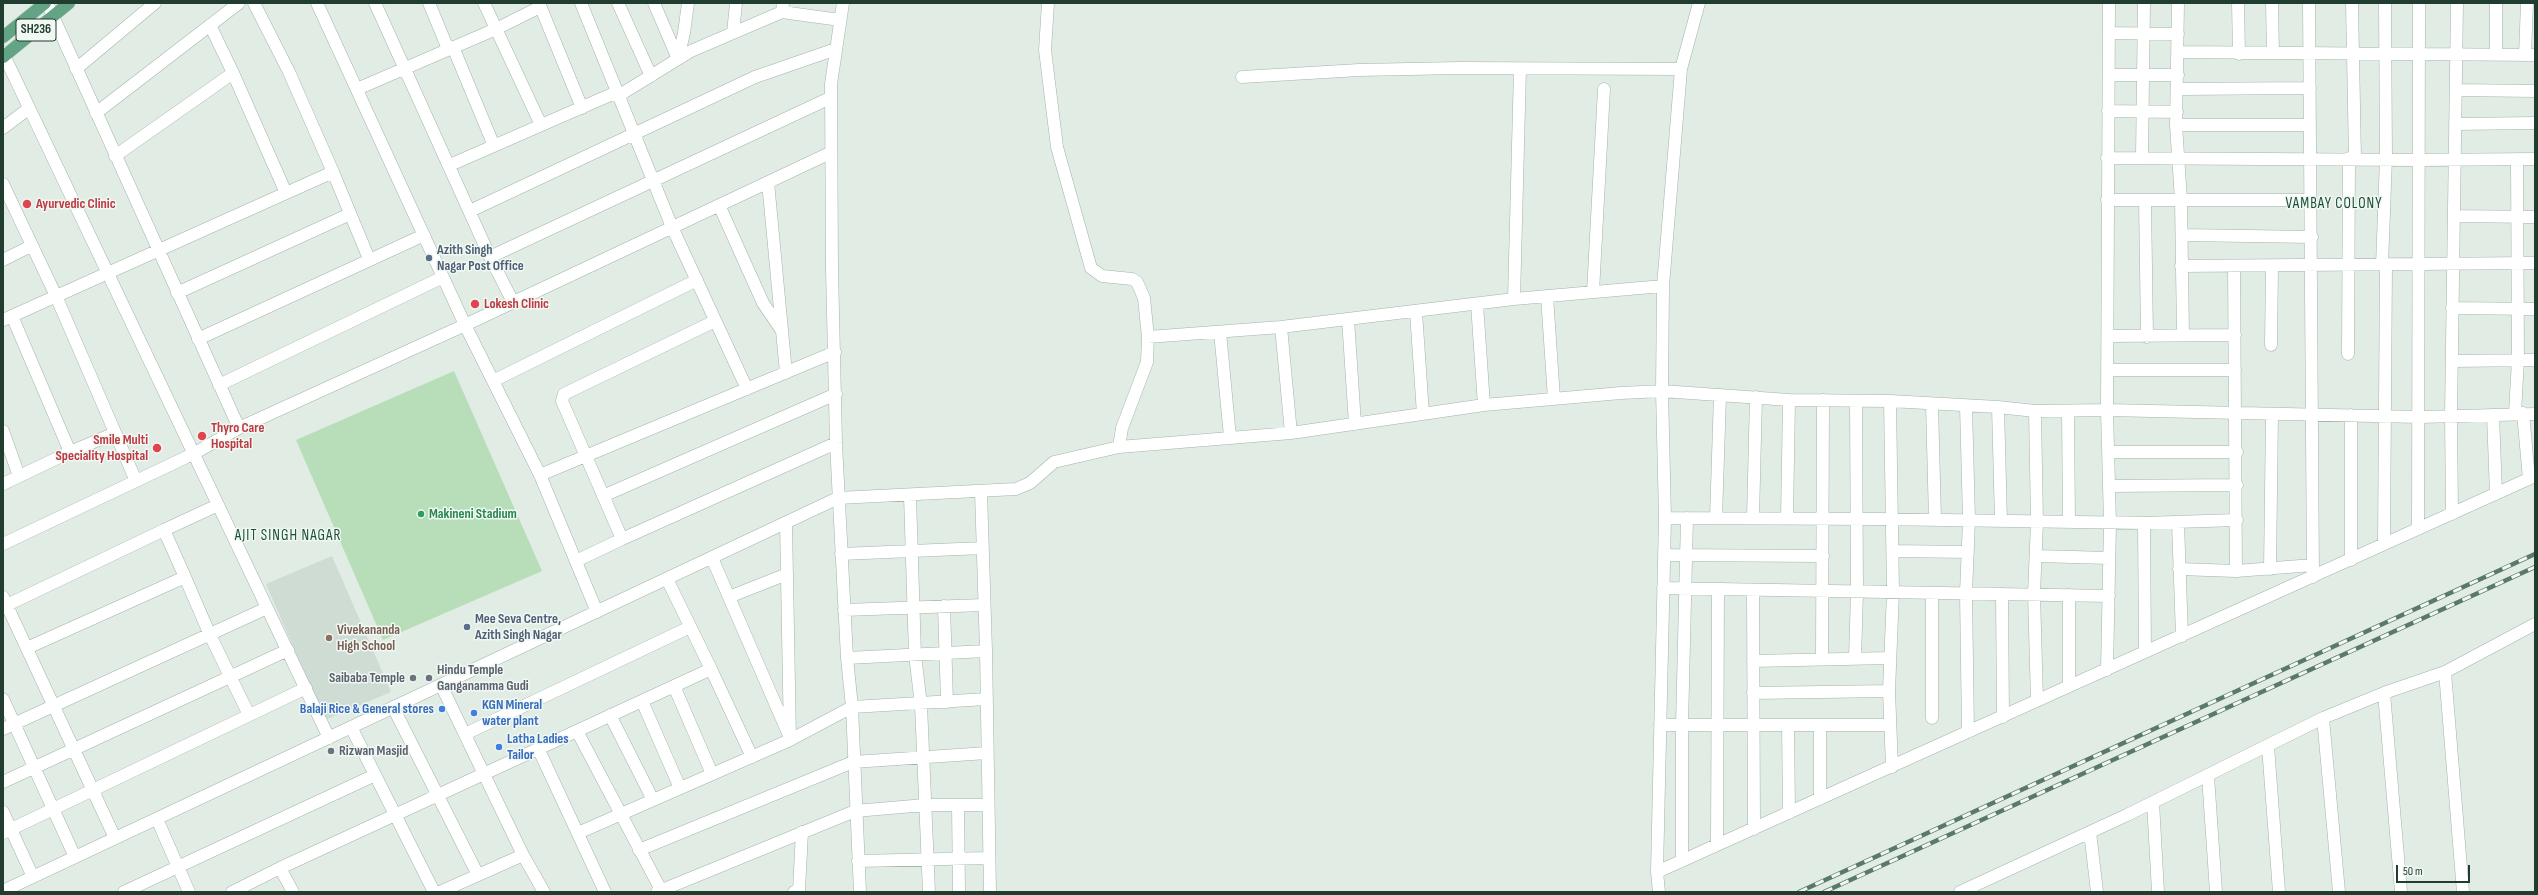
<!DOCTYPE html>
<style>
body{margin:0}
#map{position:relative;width:2538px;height:895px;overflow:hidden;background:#e0ece4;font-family:"Sofia Sans Condensed",sans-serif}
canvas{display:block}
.frame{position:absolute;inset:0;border:4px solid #203d2f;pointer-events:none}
.scale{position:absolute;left:2396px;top:865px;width:74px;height:18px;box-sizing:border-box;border:2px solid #203d2f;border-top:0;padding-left:5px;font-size:12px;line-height:14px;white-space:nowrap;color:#203d2f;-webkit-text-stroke:3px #f1f8f3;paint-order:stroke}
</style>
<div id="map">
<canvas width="2538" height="895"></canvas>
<div class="frame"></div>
<div class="scale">50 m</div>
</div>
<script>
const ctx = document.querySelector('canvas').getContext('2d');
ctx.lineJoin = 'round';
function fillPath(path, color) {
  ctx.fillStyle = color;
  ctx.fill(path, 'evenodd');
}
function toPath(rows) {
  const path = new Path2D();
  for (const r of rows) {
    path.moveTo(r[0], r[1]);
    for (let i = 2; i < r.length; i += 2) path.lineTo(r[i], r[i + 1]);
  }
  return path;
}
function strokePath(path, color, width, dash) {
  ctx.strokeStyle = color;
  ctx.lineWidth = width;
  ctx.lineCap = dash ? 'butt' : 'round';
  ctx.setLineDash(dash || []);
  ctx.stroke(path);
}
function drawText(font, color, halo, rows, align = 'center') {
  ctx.font = font + ' "Sofia Sans Condensed",sans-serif';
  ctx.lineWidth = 3;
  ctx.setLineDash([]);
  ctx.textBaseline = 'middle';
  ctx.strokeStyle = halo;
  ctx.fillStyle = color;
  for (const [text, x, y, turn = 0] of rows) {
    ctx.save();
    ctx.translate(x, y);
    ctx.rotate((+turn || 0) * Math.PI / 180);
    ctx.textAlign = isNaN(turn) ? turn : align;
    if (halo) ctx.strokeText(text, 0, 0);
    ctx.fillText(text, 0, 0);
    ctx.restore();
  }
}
fillPath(toPath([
 [332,556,391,692,325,720,266,584]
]), '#cedcd3');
fillPath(toPath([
 [454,371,542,571,383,640,296,440]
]), '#b8deb9');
const minor = toPath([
 [47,3,239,428],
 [317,3,465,325,540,475,597,612],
 [375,3,490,257,513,302],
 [429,3,448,49],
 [484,3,541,125],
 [539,3,582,108],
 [581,3,672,227,747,389],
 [618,3,651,76],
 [654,3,678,59],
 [783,3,782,12,840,20],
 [843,3,831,84,832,269,836,443,847,658,852,707,860,892],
 [1048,3,1045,50,1057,147,1091,268,1102,276,1132,279,1137,282,1144,298,1148,337,1147,362,1122,428,1119,447],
 [2178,3,2176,125,2181,200,2183,335],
 [2238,3,2239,54],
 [2272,3,2273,53],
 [2309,3,2313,577],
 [2352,3,2355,158],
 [733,33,736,3],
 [2109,33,2178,34],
 [453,47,494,146],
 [2179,52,2535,55],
 [3,53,329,738],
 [2496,54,2496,3],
 [2525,55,2527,3],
 [678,59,684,33,688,3],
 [76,69,155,3],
 [233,73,286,193],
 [2109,75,2178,75],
 [1242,77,1359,70,1459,68,1681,69],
 [357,89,496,29,540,7],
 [2178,89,2310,88],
 [2456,90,2535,91],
 [618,96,691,51,782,12],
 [2108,111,2177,112],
 [96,113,239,3],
 [2455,124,2535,123],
 [2176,125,2310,125],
 [3,128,28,109],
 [115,156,233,73,210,25],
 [2142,157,2144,3],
 [2107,158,2420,160,2535,159],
 [450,165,617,92],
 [333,172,369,259],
 [768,182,786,373],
 [3,184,56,296,136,481],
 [2107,200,2145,200,2147,337],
 [2145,200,2311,200],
 [719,205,763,303,782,331],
 [470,211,755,77,836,49],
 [2454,216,2535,217],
 [2182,235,2312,237],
 [490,257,830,98],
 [3,260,31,246],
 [2382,265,2386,158,2385,3],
 [2181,266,2535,263],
 [2234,266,2236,571],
 [1593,292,1604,89],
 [177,293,350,214],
 [1547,296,1554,399],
 [1514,299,1520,69],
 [1477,304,1484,405],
 [2452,308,2535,309],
 [1416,312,1423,414],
 [12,316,70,452,115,433],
 [1348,319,1355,424],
 [3,320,333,172,289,72,254,3],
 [715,321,564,394,562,401,622,539,836,443],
 [1281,327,1291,433],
 [1220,332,1230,437],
 [2109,336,2235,335],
 [1148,337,1281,327,1514,299,1663,286],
 [198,339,424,235],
 [2271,345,2272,266],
 [2348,354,2349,158],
 [2452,361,2535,360],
 [2108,370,2235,370],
 [493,381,697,280],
 [219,385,443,277],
 [1890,401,1893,592,1889,691,1892,767],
 [1932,404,1935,520],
 [1966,406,1969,520,1966,593,1968,732],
 [1998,407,2001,521],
 [2035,411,2037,522,2034,594,2037,701],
 [2068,411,2069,522],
 [2515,413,2518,360,2517,159],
 [2523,413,2529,479],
 [2493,415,2496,494],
 [3,431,19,476],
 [2108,452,2237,452],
 [540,475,835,352],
 [3,484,70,452],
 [2109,486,2237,485],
 [981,492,986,651,990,892],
 [603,496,836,394],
 [910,496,915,655,921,705,929,892],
 [2452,514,2451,415,2457,3],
 [1665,518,1877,519,2144,523,2237,520],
 [1716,518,1720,395],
 [1753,518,1756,397],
 [1787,519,1789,400],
 [786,523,790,740],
 [2144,523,2145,652],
 [2178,523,2182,636],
 [2418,529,2419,3],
 [164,530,218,505],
 [3,544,193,454,239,428,465,325,830,153],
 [2384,544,2386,265],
 [1893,551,1968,552],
 [841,554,983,548],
 [1664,555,1823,556],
 [2036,556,2109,558],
 [712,558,788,733],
 [2351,560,2351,415],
 [576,561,622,539],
 [2179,569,2236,571,2313,565],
 [2270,569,2272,414],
 [185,577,210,635,249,715],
 [1663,588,2109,596],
 [1753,590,1754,829],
 [1932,593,1932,718],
 [2002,594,2003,717],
 [2069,595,2069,686],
 [3,597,115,838],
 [729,597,787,574],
 [7,605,164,530,185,577,27,648],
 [944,606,947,702],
 [844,610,984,605],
 [847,658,986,651],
 [1855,658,1857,592,1856,401],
 [1822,659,1823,400],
 [1753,661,1889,658],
 [711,669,752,757],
 [2107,670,2110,523,2107,410,2109,3],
 [2445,672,2463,892],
 [441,685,523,855,544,892],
 [674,686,712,774],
 [1753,693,1889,691],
 [2384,693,2401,892],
 [3,699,75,857],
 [642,701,680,788],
 [393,707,478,875],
 [610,715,653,800],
 [2323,718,2339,892],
 [1660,725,1890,725],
 [1788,725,1789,813],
 [1820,725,1820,799],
 [351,727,434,892],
 [3,729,267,608],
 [577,731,661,890],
 [465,734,690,627],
 [2268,746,2279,892],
 [538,748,605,892],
 [2208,776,2216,892],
 [3,782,288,650],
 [2153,802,2158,892],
 [958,805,959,892],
 [3,812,33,877],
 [157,819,189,892],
 [2090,832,2097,892],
 [3,833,306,688],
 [578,833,790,740,852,707,987,699],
 [1717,845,1718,589],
 [639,850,853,762,987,753],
 [858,861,989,858],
 [1682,861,1682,725,1687,518],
 [280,868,711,669,667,579],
 [1657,872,2535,476],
 [3,891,838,498,1016,489,1030,483,1054,462,1119,447,1291,433,1484,405,1621,393,1662,391,1789,400,1890,401,1998,407,2035,411,2107,410,2419,417,2535,414],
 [124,892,375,775],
 [232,892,280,868,293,892],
 [440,892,523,855],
 [657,892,855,811,925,805,988,805],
 [794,892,799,890,802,832],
 [1659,892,1657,872,1665,518,1662,391,1663,286,1681,69,1699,3],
 [1960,892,2127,815,2323,718,2384,693,2445,672,2535,624]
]);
const major = toPath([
 [3,37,45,3],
 [3,57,69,3]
]);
strokePath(minor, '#a3b4aa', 13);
strokePath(major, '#c1c9c5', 13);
strokePath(minor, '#fff', 12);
strokePath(major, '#62a484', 12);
const rail = toPath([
 [1799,892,2535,554],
 [1824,892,2535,567]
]);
strokePath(rail, '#5a796a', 4.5);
strokePath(rail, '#f1f8f3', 3, [9]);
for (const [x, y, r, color] of [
 [27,204,5,"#e0444e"],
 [429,258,4,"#5c6f8a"],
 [475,304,5,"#e0444e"],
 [202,436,5,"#e0444e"],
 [157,448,5,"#e0444e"],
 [421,514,4,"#2e9e5b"],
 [467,627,4,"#5c6f8a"],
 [329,638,4,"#8d6e63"],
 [413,678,4,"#6b7280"],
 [429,678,4,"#6b7280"],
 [442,709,4,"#3f7fe0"],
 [474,713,4,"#3f7fe0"],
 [499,747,4,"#3f7fe0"],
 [331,751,4,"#6b7280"]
]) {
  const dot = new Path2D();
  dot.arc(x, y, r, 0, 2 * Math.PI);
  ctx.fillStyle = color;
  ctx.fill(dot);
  strokePath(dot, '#f1f8f3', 1.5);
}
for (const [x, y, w] of [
 [36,30,40]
]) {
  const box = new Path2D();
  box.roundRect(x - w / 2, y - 11, w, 22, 3);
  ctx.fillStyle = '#f1f8f3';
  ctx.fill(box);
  strokePath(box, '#203d2f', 1);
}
drawText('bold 13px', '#203d2f', null, [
 ["SH236",36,30]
]);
drawText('bold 14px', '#be3a42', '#f1f8f3', [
 ["Ayurvedic Clinic",36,204],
 ["Lokesh Clinic",484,304],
 ["Thyro Care",211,428],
 ["Hospital",211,444],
 ["Smile Multi",148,440,"right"],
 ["Speciality Hospital",148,456,"right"]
], 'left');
drawText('bold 14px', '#4e5e75', '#f1f8f3', [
 ["Azith Singh",437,250],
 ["Nagar Post Office",437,266],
 ["Mee Seva Centre,",475,619],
 ["Azith Singh Nagar",475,635]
], 'left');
drawText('bold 14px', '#27864d', '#f1f8f3', [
 ["Makineni Stadium",429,514]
], 'left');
drawText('bold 14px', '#785e54', '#f1f8f3', [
 ["Vivekananda",337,630],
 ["High School",337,646]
], 'left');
drawText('bold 14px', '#5b616d', '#f1f8f3', [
 ["Hindu Temple",437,670],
 ["Ganganamma Gudi",437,686],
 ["Saibaba Temple",405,678,"right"],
 ["Rizwan Masjid",339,751]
], 'left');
drawText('bold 14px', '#366cbe', '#f1f8f3', [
 ["KGN Mineral",482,705],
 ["water plant",482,721],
 ["Balaji Rice & General stores",434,709,"right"],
 ["Latha Ladies",507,739],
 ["Tailor",507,755]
], 'left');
ctx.letterSpacing = '1px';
drawText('15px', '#1b5037', '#f1f8f3', [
 ["VAMBAY COLONY",2334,204],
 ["AJIT SINGH NAGAR",288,536]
]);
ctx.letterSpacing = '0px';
</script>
